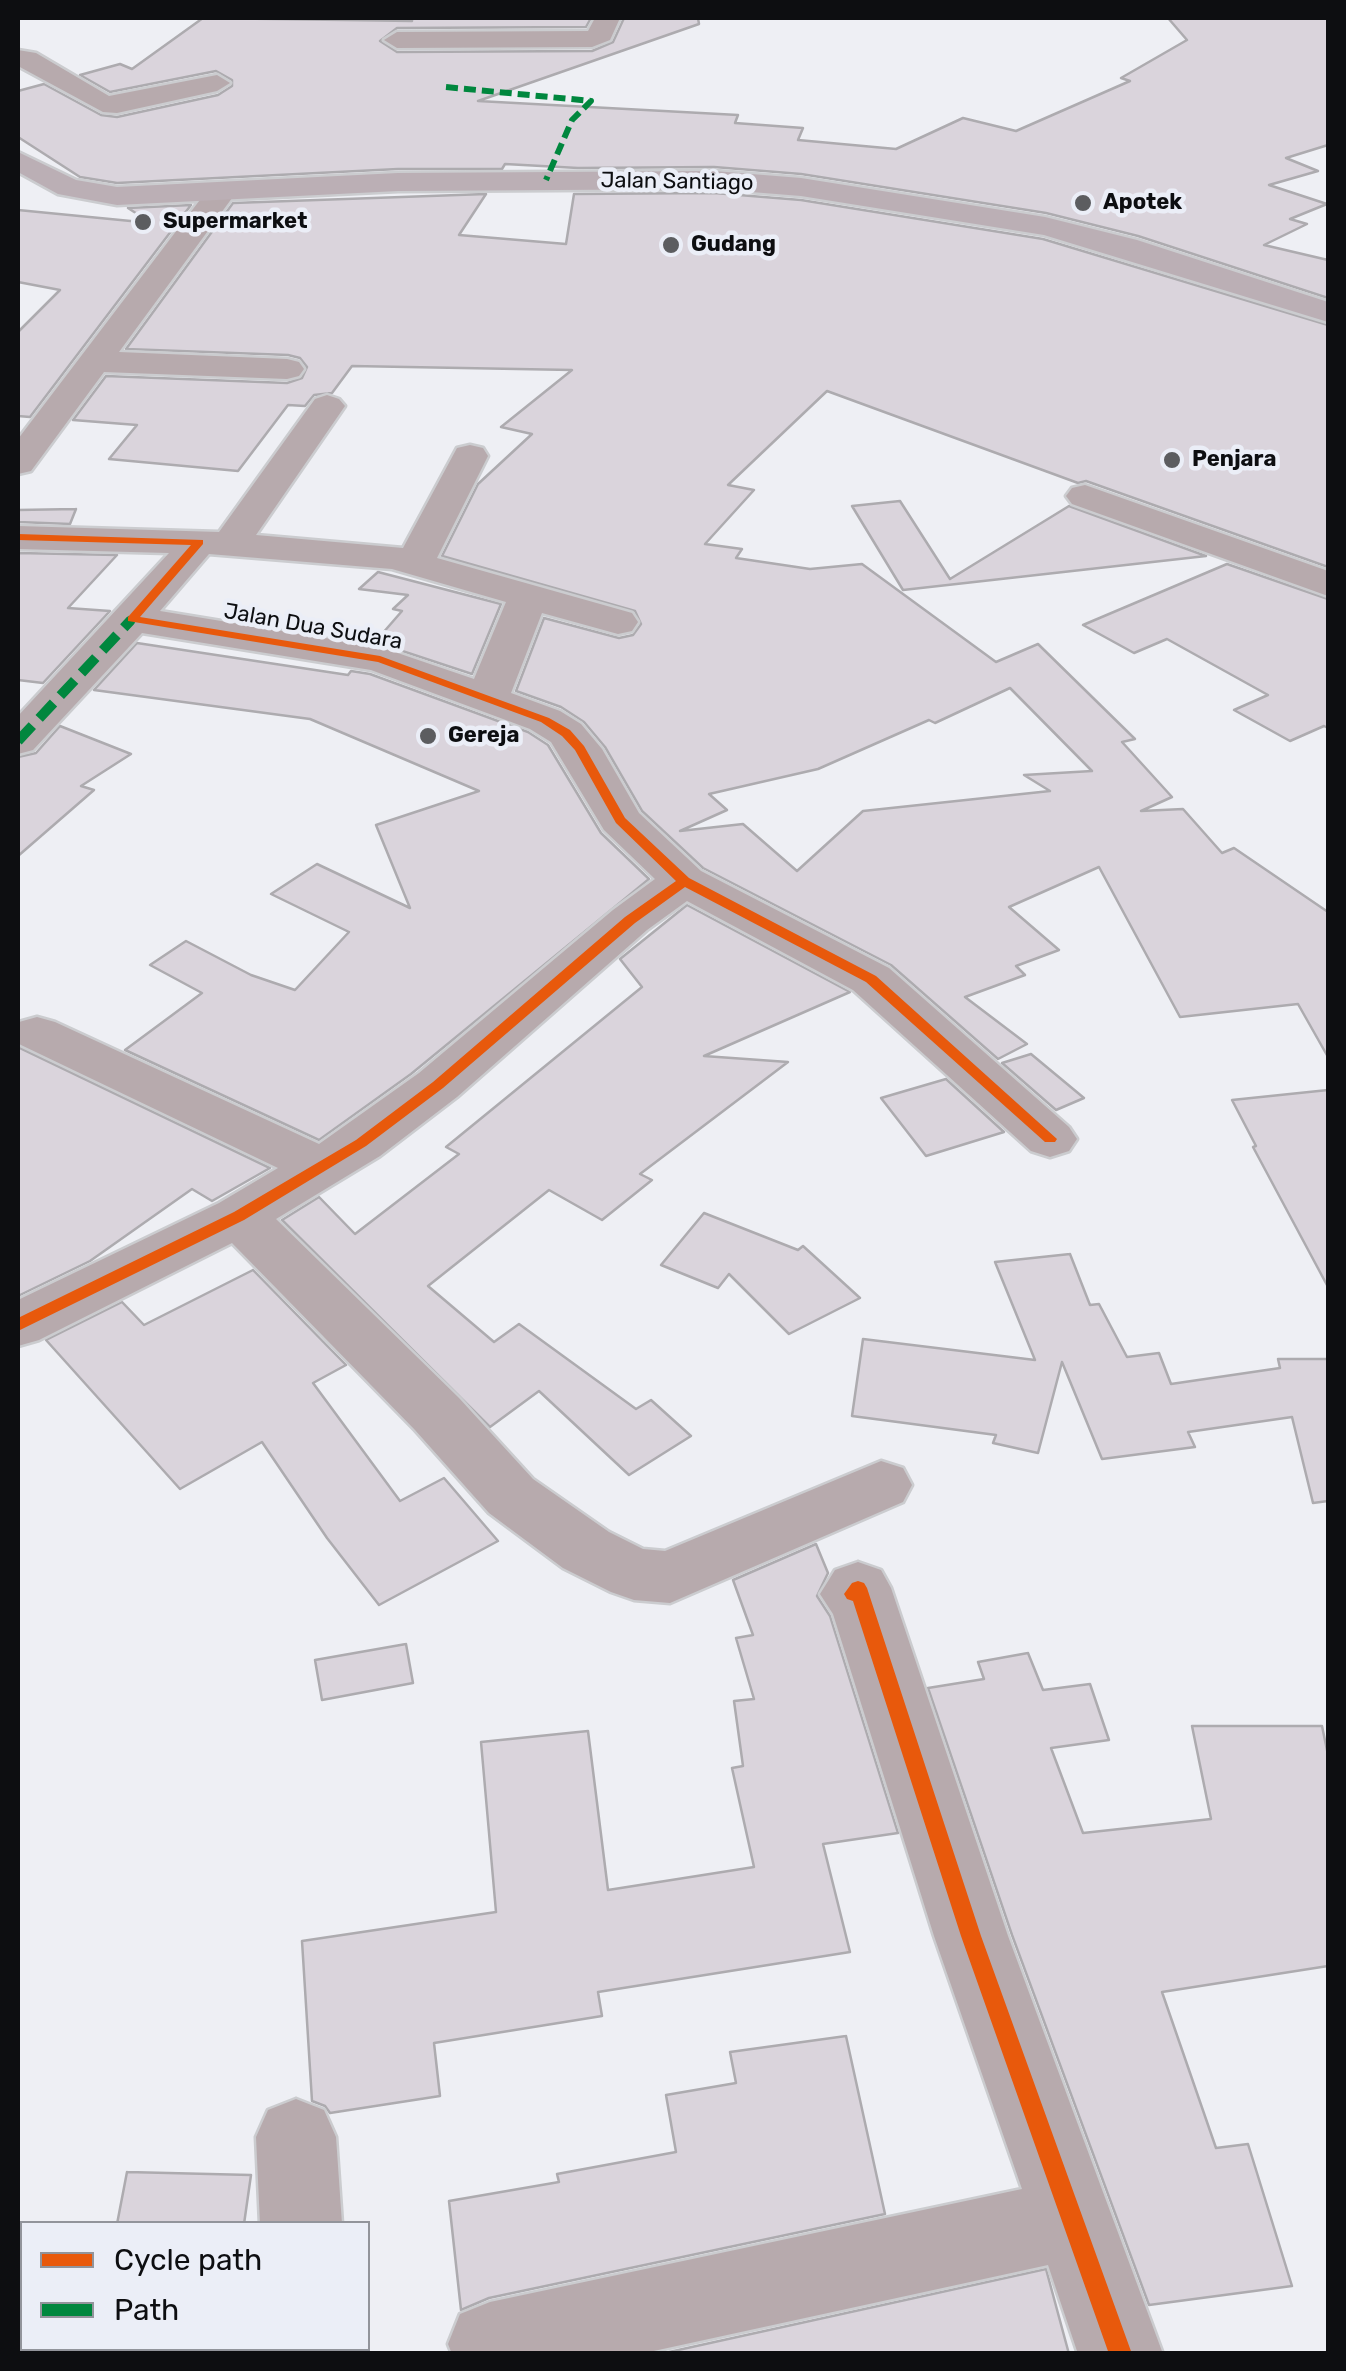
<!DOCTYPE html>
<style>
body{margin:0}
#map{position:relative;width:1346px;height:2371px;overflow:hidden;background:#eeeff4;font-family:Rubik,sans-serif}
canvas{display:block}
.frame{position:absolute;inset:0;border:20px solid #0d0e11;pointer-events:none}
.legend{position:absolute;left:20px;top:2221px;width:350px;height:130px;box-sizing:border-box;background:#ebeef7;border:2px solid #92949b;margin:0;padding:12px 18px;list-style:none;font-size:30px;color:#0d0e11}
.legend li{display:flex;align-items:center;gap:20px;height:50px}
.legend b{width:50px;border:2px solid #92949b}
</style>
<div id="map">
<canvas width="1346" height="2371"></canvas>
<div class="frame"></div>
<ul class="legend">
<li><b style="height:12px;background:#e8590c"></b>Cycle path</li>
<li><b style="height:12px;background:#00873e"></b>Path</li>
</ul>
</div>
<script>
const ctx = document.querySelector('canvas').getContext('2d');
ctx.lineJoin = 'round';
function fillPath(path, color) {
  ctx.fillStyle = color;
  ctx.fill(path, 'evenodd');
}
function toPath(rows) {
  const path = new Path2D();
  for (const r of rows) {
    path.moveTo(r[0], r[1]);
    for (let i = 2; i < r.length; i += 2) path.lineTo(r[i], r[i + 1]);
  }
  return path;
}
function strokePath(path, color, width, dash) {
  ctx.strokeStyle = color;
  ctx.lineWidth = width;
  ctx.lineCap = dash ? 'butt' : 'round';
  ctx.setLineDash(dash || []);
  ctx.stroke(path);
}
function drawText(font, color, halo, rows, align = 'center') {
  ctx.font = font + ' Rubik,sans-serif';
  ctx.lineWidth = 9;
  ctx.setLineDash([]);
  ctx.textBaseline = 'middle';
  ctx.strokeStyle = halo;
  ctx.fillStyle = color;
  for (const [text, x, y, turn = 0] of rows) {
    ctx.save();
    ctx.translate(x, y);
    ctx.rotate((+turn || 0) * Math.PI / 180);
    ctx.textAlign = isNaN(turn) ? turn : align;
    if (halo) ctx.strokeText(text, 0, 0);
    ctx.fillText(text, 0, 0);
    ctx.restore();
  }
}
const building = toPath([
 [203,18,412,21,412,18,591,18,586,27,397,28,380,41,397,52,592,51,613,42,624,18,698,18,699,24,478,101,738,115,735,123,803,128,798,140,896,149,963,118,1016,131,1130,81,1121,78,1187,40,1168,18,1328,18,1328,145,1286,158,1318,171,1269,185,1327,204,1290,219,1307,224,1264,245,1328,260,1328,298,1138,236,1046,213,801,174,714,167,578,168,505,164,502,169,398,169,117,183,80,177,18,137,18,91,44,84,101,115,117,117,218,95,232,86,232,80,216,71,110,92,80,75,120,64,132,69,203,18],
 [714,193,801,200,1043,239,1328,325,1328,567,1086,481,1078,483,827,391,728,485,754,490,705,544,742,549,736,558,810,569,862,564,996,662,1038,644,1135,739,1122,742,1172,797,1141,811,1183,809,1222,853,1234,848,1328,912,1328,1057,1298,1004,1180,1017,1099,867,1009,907,1059,950,1016,966,1025,975,965,997,1027,1044,998,1059,891,965,703,868,642,811,605,747,584,722,561,707,516,691,544,618,619,638,633,635,641,624,635,611,442,556,478,484,532,434,501,427,572,370,352,366,332,393,314,395,305,406,288,405,238,471,109,459,137,425,73,420,106,376,287,383,302,378,307,367,300,358,288,355,126,349,233,203,486,194,459,235,566,244,574,194,714,193],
 [1010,688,1092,771,1024,775,1050,791,863,811,797,871,743,824,680,831,727,810,709,794,818,769,929,720,935,723,1010,688],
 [191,205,30,417,18,416,18,332,60,290,18,282,18,210,151,223,128,208,191,205],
 [900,501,950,579,1069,506,1206,556,903,590,852,506,900,501],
 [76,509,70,524,18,522,18,510,76,509],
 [18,553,117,555,68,608,110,611,43,683,18,680,18,553],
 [1227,564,1328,599,1328,728,1324,726,1290,741,1234,710,1268,695,1167,639,1134,653,1083,625,1227,564],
 [378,572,501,604,472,674,375,642,402,611,393,609,408,595,359,589,378,572],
 [137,643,348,675,351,671,370,674,528,732,548,745,601,833,649,879,411,1074,319,1140,125,1050,202,993,150,965,186,941,251,975,295,990,349,932,271,894,317,864,410,908,376,825,479,791,310,719,94,690,137,643],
 [60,726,131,754,81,786,94,790,18,856,18,757,36,753,60,726],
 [687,905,850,992,704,1056,788,1062,640,1174,652,1180,602,1220,549,1190,428,1286,494,1342,519,1324,636,1409,651,1400,691,1436,629,1475,539,1391,490,1427,282,1220,319,1197,355,1234,459,1154,446,1147,642,987,620,959,687,905],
 [18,1047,270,1168,212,1201,192,1189,90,1261,18,1296,18,1047],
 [1031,1054,1084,1098,1056,1110,1002,1063,1031,1054],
 [946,1079,1004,1132,926,1156,881,1098,946,1079],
 [1328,1090,1328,1287,1253,1147,1256,1146,1232,1100,1328,1090],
 [704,1213,798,1250,803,1246,860,1298,789,1334,729,1274,718,1288,661,1265,704,1213],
 [1070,1254,1090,1305,1099,1304,1127,1357,1159,1353,1171,1384,1280,1368,1278,1359,1328,1359,1328,1501,1313,1503,1292,1417,1188,1432,1195,1447,1102,1459,1062,1362,1038,1453,993,1443,996,1435,852,1416,863,1339,1035,1360,995,1262,1070,1254],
 [253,1270,346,1365,313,1383,400,1501,444,1478,498,1541,379,1605,327,1538,262,1442,180,1489,46,1340,122,1302,144,1325,253,1270],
 [816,1544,828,1573,817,1596,830,1616,898,1833,823,1844,850,1952,598,1992,602,2016,434,2043,440,2096,330,2113,325,2106,312,2101,302,1941,496,1912,481,1742,588,1731,608,1890,754,1867,732,1768,743,1766,734,1701,754,1699,736,1638,753,1635,733,1580,816,1544],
 [406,1644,413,1683,322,1700,315,1660,406,1644],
 [1028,1653,1043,1690,1090,1684,1109,1740,1051,1748,1083,1833,1211,1819,1192,1726,1322,1726,1328,1755,1328,1966,1162,1992,1216,2148,1248,2144,1292,2286,1149,2305,1012,1935,928,1688,984,1679,978,1662,1028,1653],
 [846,2036,885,2214,489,2298,461,2310,449,2201,559,2182,557,2174,676,2152,666,2095,736,2083,730,2052,846,2036],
 [127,2172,251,2175,244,2224,117,2224,127,2172],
 [1046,2269,1069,2354,660,2354,1046,2269]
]);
fillPath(building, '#dad4dc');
strokePath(building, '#adabaf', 2.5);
const street = toPath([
 [595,18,620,18,610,40,592,47,397,48,384,40,397,32,588,31,595,18],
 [18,50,36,53,109,96,217,75,230,83,217,91,117,113,103,112,18,66,18,50],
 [220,185,231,188,235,194,119,352,287,359,299,362,304,369,299,376,287,379,104,372,31,471,18,474,18,439,209,188,220,185],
 [327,395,339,399,345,406,256,535,403,548,457,448,470,445,483,448,488,456,437,558,632,613,638,622,632,631,618,634,542,613,511,693,560,711,581,724,602,749,639,813,701,871,889,968,1069,1127,1077,1139,1069,1151,1050,1157,1031,1151,853,990,687,901,647,930,457,1097,380,1156,276,1219,459,1398,533,1479,609,1532,643,1549,665,1551,881,1461,903,1468,912,1485,903,1502,670,1603,634,1600,611,1592,563,1568,489,1513,415,1430,232,1243,39,1340,18,1346,18,1300,219,1203,278,1168,19,1044,19,1022,37,1017,55,1022,319,1144,419,1073,613,910,655,879,604,830,551,742,530,729,371,670,142,633,33,750,18,754,18,716,169,553,18,549,18,526,219,532,315,399,327,395],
 [209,554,392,569,506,602,474,679,380,647,160,611,209,554],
 [1085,485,1328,571,1328,596,1072,504,1066,496,1072,488,1085,485],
 [858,1562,881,1570,891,1588,1008,1936,1163,2354,1078,2354,1048,2265,640,2354,452,2354,448,2344,460,2314,490,2302,1022,2189,934,1936,833,1614,820,1594,835,1570,858,1562],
 [296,2099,324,2110,336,2137,342,2224,260,2224,256,2137,268,2110,296,2099],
 [260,2348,344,2348,344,2354,260,2354,260,2348]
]);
const highway = toPath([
 [18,152,76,180,117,187,398,173,714,171,801,178,1045,217,1137,240,1328,302,1328,322,1044,235,801,196,714,189,398,191,117,205,58,194,18,172,18,152]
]);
strokePath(street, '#cbcccf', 5);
strokePath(highway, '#cbcccf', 5);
fillPath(street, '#b7aaad');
fillPath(highway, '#bbafb5');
strokePath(toPath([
 [446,87,591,101,572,120,546,180]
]), '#00873e', 6, [12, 6]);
strokePath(toPath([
 [129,622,132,619]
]), '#00873e', 9, [16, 9]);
strokePath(toPath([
 [18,741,131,620]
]), '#00873e', 10, [21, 10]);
fillPath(toPath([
 [18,534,203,540,203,544,140,617,380,656,549,718,570,730,584,746,625,818,689,878,876,976,1057,1139,1055,1142,1045,1142,866,982,685,887,635,923,443,1088,366,1146,244,1220,18,1331,18,1318,234,1212,356,1140,433,1082,625,917,676,881,616,823,575,750,562,736,541,722,378,662,128,621,128,617,191,545,18,540,18,534],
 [858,1581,864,1583,867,1588,981,1936,1132,2354,1109,2354,961,1936,853,1601,847,1599,844,1594,852,1583,858,1581]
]), '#e8590c');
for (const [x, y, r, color] of [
 [1083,203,10,"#5c5d60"],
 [143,222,10,"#5c5d60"],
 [671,245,10,"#5c5d60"],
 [1172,460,10,"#5c5d60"],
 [428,736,10,"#5c5d60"]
]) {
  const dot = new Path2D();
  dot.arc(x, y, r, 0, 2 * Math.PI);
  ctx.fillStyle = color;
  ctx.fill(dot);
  strokePath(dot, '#ebeef7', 4);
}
drawText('22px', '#0d0e11', '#ebeef7', [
 ["Jalan Santiago",677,182,1],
 ["Jalan Dua Sudara",313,627,10]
]);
drawText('bold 22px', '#0d0e11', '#ebeef7', [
 ["Apotek",1103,203],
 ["Supermarket",163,222],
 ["Gudang",691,245],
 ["Penjara",1192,460],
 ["Gereja",448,736]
], 'left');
</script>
